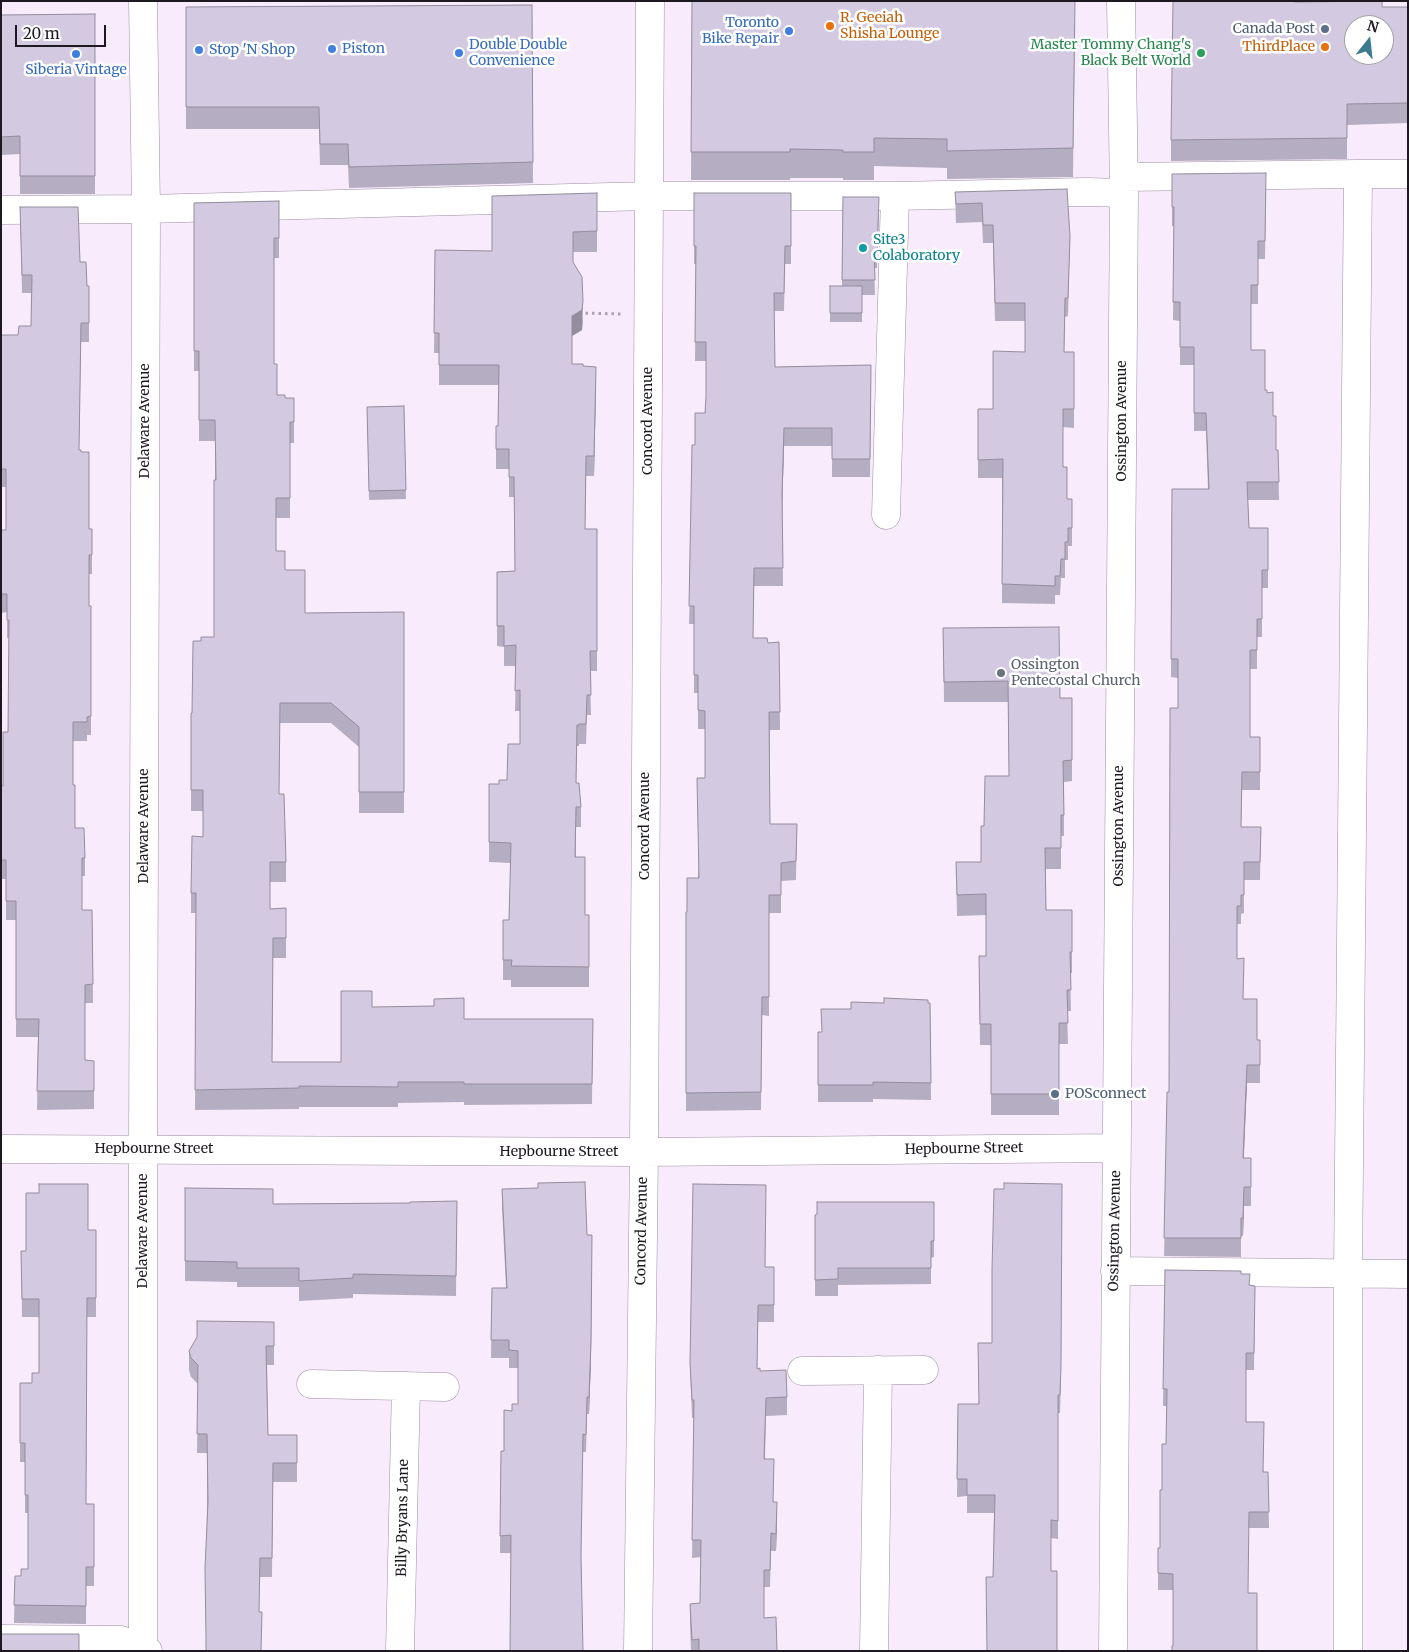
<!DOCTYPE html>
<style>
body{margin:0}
#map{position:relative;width:1409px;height:1652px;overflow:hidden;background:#f8ebfc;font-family:Merriweather,serif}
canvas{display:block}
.frame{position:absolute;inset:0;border:2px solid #1e1920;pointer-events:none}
.north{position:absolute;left:1344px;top:15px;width:50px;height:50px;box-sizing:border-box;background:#fff;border:1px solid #a5a3a6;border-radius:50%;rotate:16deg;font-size:14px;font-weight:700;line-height:20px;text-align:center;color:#1e1920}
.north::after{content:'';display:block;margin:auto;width:18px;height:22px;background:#3c7a8f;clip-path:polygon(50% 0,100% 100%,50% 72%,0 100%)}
.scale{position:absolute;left:15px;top:25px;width:91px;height:22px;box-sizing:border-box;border:2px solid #1e1920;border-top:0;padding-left:6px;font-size:15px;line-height:18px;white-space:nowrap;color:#1e1920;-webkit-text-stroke:4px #fff;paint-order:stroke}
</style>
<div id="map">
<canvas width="1409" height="1652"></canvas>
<div class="frame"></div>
<div class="north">N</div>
<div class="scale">20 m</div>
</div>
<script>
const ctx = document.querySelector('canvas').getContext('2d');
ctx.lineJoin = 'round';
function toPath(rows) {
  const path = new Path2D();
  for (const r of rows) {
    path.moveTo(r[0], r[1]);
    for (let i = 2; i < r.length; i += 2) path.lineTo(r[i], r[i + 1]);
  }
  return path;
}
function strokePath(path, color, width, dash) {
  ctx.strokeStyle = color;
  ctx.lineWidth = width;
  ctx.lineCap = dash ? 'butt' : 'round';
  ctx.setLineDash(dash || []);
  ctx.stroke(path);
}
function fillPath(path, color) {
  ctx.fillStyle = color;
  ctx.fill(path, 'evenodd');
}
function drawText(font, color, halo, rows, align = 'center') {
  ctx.font = font + ' Merriweather,serif';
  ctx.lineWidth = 5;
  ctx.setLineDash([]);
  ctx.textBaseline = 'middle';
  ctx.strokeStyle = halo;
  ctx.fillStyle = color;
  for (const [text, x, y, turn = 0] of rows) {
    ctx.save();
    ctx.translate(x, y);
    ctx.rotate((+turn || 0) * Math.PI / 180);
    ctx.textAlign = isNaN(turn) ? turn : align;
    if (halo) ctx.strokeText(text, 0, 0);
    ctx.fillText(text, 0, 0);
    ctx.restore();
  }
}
const minor = toPath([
 [143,1,146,209,143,1149,143,1651],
 [1124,177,1358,174,1408,174],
 [1,210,146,209,649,196,895,196,1086,192,1124,193],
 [886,515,895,196],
 [1,1149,644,1152,1116,1148],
 [1115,1271,1408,1274],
 [802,1371,924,1370],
 [311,1384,445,1387],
 [1,1639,121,1640,148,1651],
 [400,1651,406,1386],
 [638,1651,644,1152,650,1],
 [874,1651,878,1370],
 [1113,1651,1124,193,1121,1],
 [1348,1651,1348,1273,1358,174]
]);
strokePath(minor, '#9d8ea2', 29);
strokePath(toPath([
 [579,313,621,314]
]), '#aca1af', 3, [2.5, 4]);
strokePath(minor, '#fff', 28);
fillPath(toPath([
 [692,2,1075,25,1073,177,947,179,947,168,874,166,874,180,843,180,843,178,790,178,790,180,691,180],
 [1296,2,1382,7,1408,7,1408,123,1347,125,1347,159,1171,161,1171,140],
 [532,5,533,183,349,188,348,165,320,165,319,129,186,129,186,7],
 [95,14,95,194,20,194,20,154,1,155,1,15],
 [1172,174,1266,191,1265,259,1258,259,1258,304,1251,304,1251,350,1265,390,1267,393,1273,416,1276,450,1278,450,1279,500,1248,500,1249,528,1268,528,1268,588,1262,588,1262,637,1257,637,1257,669,1250,669,1250,737,1260,737,1260,790,1242,790,1241,827,1261,827,1260,880,1244,880,1244,913,1241,914,1241,924,1237,924,1237,959,1243,999,1257,1040,1260,1040,1260,1083,1247,1083,1243,1158,1251,1158,1251,1206,1244,1206,1243,1236,1241,1236,1241,1257,1164,1256,1169,1092,1178,708,1178,678,1171,677,1172,489,1208,489,1206,431,1194,431,1194,365,1180,365,1180,321,1173,320,1174,226,1172,226],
 [955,192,1070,236,1068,316,1065,317,1064,352,1074,352,1074,428,1063,427,1063,467,1067,499,1072,499,1072,546,1068,546,1068,560,1065,560,1065,578,1061,578,1060,595,1055,595,1055,604,1002,603,1002,478,978,478,978,409,993,409,1025,352,1025,321,995,321,993,243,983,243,982,222,956,223],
 [597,193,597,252,573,252,573,262,583,322,582,330,572,336,572,364,583,366,596,387,594,476,586,476,585,529,597,529,597,671,590,671,591,715,587,715,586,744,579,744,579,746,577,746,576,783,581,807,581,827,576,827,576,857,585,915,589,915,589,987,511,987,511,980,503,980,503,920,509,920,511,863,489,862,489,784,499,784,507,780,520,744,520,711,515,711,516,666,504,666,504,647,497,646,497,572,515,571,514,497,509,497,509,469,496,469,496,426,498,426,499,385,439,385,439,353,434,353,435,250,492,251],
 [694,193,791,193,791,264,785,264,784,311,774,311,775,367,871,365,870,477,832,477,832,446,784,446,782,507,783,586,754,586,753,638,768,643,779,642,780,730,770,730,770,824,797,824,796,880,781,881,781,913,769,913,769,1016,762,1015,761,1110,686,1111,686,912,687,912,698,878,705,778,705,729,698,729,698,693,694,693,694,624,689,624,695,445,705,413,706,397,706,361,695,361,696,264,694,264],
 [843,197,879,212,877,268,874,268,875,295,862,295,862,322,830,322,830,286,842,286],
 [279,201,279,258,274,258,274,364,277,395,285,398,294,398,294,443,290,443,290,518,276,518,276,551,305,613,404,612,404,813,359,813,359,747,331,723,280,723,279,794,286,862,286,882,270,882,270,909,286,908,286,958,273,958,272,1062,341,1062,372,1007,464,1019,593,1019,592,1104,464,1105,464,1102,398,1103,398,1107,299,1107,299,1109,195,1110,196,913,191,913,191,893,203,837,203,811,191,811,191,713,192,713,201,641,214,637,215,480,215,441,199,441,199,371,194,371,194,203],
 [20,207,80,262,87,286,89,286,89,342,81,342,79,450,89,529,92,529,92,574,89,574,89,606,91,606,91,735,87,735,87,741,73,741,73,785,75,828,85,858,85,876,82,876,82,910,92,910,93,1003,85,1003,85,1060,94,1061,94,1109,37,1110,38,1037,16,1037,16,920,6,920,6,879,1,879,1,786,3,786,8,732,9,638,7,638,7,612,1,613,1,530,6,530,6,487,1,487,1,335,18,335,31,326,32,293,22,293],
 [404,406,406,499,369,500,367,407],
 [943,628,1060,698,1072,698,1072,781,1064,782,1064,836,1061,836,1061,869,1046,869,1046,910,1072,910,1072,973,1070,973,1071,1011,1067,1011,1068,1044,1059,1044,1059,1115,991,1115,991,1045,980,1045,979,956,986,956,986,915,957,916,956,862,981,862,984,826,1009,776,1008,702,944,702],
 [928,1003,930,1003,931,1100,873,1099,873,1102,818,1102,818,1032,822,1032],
 [185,1188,273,1204,410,1203,457,1201,456,1296,353,1294,353,1298,299,1301,299,1287,237,1287,237,1282,185,1281],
 [502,1189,591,1359,589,1414,587,1414,586,1452,583,1452,511,1553,500,1553,501,1451,504,1451,512,1411,518,1404,518,1368,509,1368,509,1358,491,1358,492,1288,506,1288,502,1207],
 [934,1202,934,1257,931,1258,931,1284,838,1285,838,1296,815,1296,815,1215],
 [88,1230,96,1230,96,1317,87,1317,86,1504,94,1504,94,1586,86,1586,86,1624,14,1623,15,1576,21,1576,28,1569,28,1513,25,1513,25,1462,20,1462,20,1383,32,1383,39,1373,39,1317,22,1317,21,1251,26,1251],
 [765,1267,774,1267,774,1322,758,1322,757,1369,787,1397,787,1415,766,1416,765,1459,777,1520,776,1551,771,1551,770,1587,764,1587,764,1618,777,1651,691,1651,690,1622,690,1604,700,1603,701,1557,692,1558,694,1418,692,1418,690,1363],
 [1165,1270,1241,1274,1250,1285,1255,1286,1254,1370,1246,1370,1246,1422,1264,1472,1268,1472,1269,1528,1249,1528,1173,1646,1173,1590,1158,1590,1158,1548,1160,1548,1162,1490,1166,1444,1167,1406,1163,1406],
 [274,1322,274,1365,267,1365,268,1435,297,1435,297,1482,273,1482,272,1577,260,1577,206,1642,207,1506,207,1453,197,1453,198,1384,191,1377,189,1370,189,1351],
 [992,1343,1061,1383,1060,1413,1058,1413,1058,1539,1051,1538,993,1577,994,1513,967,1513,967,1496,957,1497,958,1404,978,1404]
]), '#b5adc1');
fillPath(toPath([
 [583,301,582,330,572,336,572,316],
 [596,367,596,387,594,476,594,456],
 [784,428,784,446,782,513,782,495],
 [1247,1065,1247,1083,1243,1177,1243,1158],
 [1244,1187,1244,1206,1243,1236,1243,1218],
 [592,1252,591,1359,589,1414,589,1397],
 [777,1502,777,1520,776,1551,776,1534]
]), '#948d9d');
const building = toPath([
 [1075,1,1073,148,947,151,947,139,874,138,874,152,843,152,843,150,790,149,790,152,691,152,692,1,1075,1],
 [1173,1,1290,1,1296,2,1382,1,1382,7,1408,7,1408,103,1347,104,1347,138,1171,140,1173,1],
 [1354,25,1384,25,1384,55,1354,55,1354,25],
 [532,5,533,162,349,167,348,144,320,144,319,107,186,107,186,7,532,5],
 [95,14,95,176,20,176,20,136,1,137,1,15,95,14],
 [1266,173,1265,241,1258,241,1258,285,1251,285,1251,350,1265,350,1265,390,1267,390,1267,393,1273,392,1273,416,1276,416,1276,450,1278,450,1279,482,1247,482,1249,528,1268,528,1268,570,1262,570,1262,619,1257,619,1257,650,1250,650,1250,737,1260,737,1260,772,1242,772,1241,827,1261,827,1260,862,1244,862,1244,895,1241,895,1241,906,1237,906,1237,959,1244,958,1243,999,1257,999,1257,1040,1260,1040,1260,1065,1247,1065,1243,1158,1251,1158,1251,1187,1244,1187,1243,1218,1241,1218,1241,1238,1164,1238,1167,1092,1169,1092,1170,708,1178,708,1178,659,1171,659,1172,489,1209,489,1206,413,1194,413,1194,347,1180,347,1180,302,1173,302,1174,207,1172,207,1172,174,1266,173],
 [1067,189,1070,236,1068,298,1065,298,1064,352,1074,352,1074,409,1063,409,1063,467,1067,467,1067,499,1072,499,1072,528,1068,528,1068,542,1065,542,1065,559,1061,559,1060,576,1055,576,1055,586,1002,584,1003,459,978,460,978,409,993,409,993,351,1025,352,1025,303,995,303,993,225,983,225,982,203,956,204,955,192,1067,189],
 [597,193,597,231,573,232,573,262,582,277,583,301,582,310,572,316,572,364,583,364,583,366,596,367,594,456,586,456,585,529,597,529,597,651,590,651,591,695,587,695,586,724,579,724,579,725,577,725,576,783,579,783,581,807,576,807,575,857,585,857,585,915,589,915,589,967,511,966,512,960,503,960,503,920,509,920,511,843,489,842,489,784,499,784,499,780,507,780,508,744,520,744,520,690,515,691,516,645,504,646,504,626,497,626,497,572,515,571,514,477,509,477,509,449,496,449,496,426,498,426,499,365,439,365,439,333,434,333,435,250,492,251,492,196,597,193],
 [694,193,791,193,791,246,785,246,784,293,774,293,775,367,871,365,870,459,832,459,832,428,784,428,782,495,783,568,754,568,753,638,767,638,768,643,779,642,780,712,769,712,770,824,797,824,796,861,781,863,781,895,769,895,769,997,762,997,761,1092,686,1093,686,912,687,912,687,878,699,878,697,778,705,778,705,711,698,710,698,675,694,675,694,606,689,606,692,445,695,445,695,413,705,413,706,397,706,342,695,342,696,246,694,246,694,193],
 [843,197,879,197,877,253,874,253,875,280,842,280,843,197],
 [279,201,279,238,274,238,274,364,277,364,277,395,285,395,285,398,294,398,294,422,290,422,290,498,276,498,276,551,285,551,285,570,305,570,305,613,404,612,404,792,359,792,359,727,331,703,280,703,279,794,284,794,286,862,270,862,270,909,286,908,286,938,273,938,272,1062,341,1062,341,991,372,991,372,1007,434,1006,434,999,464,998,464,1019,593,1019,592,1084,464,1084,464,1082,398,1082,398,1087,299,1086,299,1088,195,1090,196,893,191,893,192,836,203,837,203,790,191,790,191,713,192,713,193,641,201,641,201,637,214,637,214,480,216,480,215,420,199,420,199,351,194,351,194,203,279,201],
 [20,207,78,207,80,262,86,262,87,286,89,286,89,323,81,323,79,450,81,450,81,452,89,452,89,529,92,529,92,555,89,555,89,606,91,606,91,716,87,717,87,722,73,722,73,785,75,785,75,828,84,828,85,858,82,858,82,910,92,910,93,984,85,985,85,1060,94,1061,94,1091,37,1091,39,1019,16,1019,16,901,6,901,6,860,1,860,1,786,3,786,3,732,8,732,9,620,7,620,7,594,1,594,1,530,6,530,6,469,1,469,1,335,18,335,19,326,31,326,32,275,22,275,20,207],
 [830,286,862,286,862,313,830,313,830,286],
 [404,406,406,490,369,491,367,407,404,406],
 [1059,627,1060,698,1072,698,1072,760,1063,761,1064,815,1061,815,1061,848,1045,848,1046,910,1072,910,1072,952,1070,952,1071,990,1067,990,1068,1023,1059,1023,1059,1094,991,1094,991,1024,980,1024,979,956,986,956,986,894,957,895,956,862,981,862,981,826,984,826,985,776,1009,776,1008,681,944,682,943,628,1059,627],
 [884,998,928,1000,928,1003,930,1003,931,1083,873,1082,873,1085,818,1085,818,1032,822,1032,821,1009,851,1009,851,1002,884,1003,884,998],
 [585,1182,587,1235,592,1235,591,1341,589,1397,587,1397,586,1435,583,1434,581,1555,583,1651,510,1651,511,1535,500,1536,501,1451,504,1451,504,1410,512,1411,512,1404,518,1404,518,1351,509,1350,509,1340,491,1340,492,1288,507,1288,502,1189,538,1188,538,1183,585,1182],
 [1004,1183,1062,1184,1061,1365,1060,1395,1058,1395,1058,1521,1051,1520,1051,1571,1057,1571,1057,1651,987,1651,986,1577,993,1577,995,1495,967,1495,967,1479,957,1479,958,1404,979,1404,978,1343,992,1343,992,1269,994,1189,1004,1189,1004,1183],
 [39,1184,88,1184,88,1230,96,1230,96,1298,87,1298,86,1504,94,1504,94,1567,86,1567,86,1606,14,1605,15,1576,21,1576,21,1569,28,1569,28,1495,25,1495,25,1443,20,1443,20,1383,32,1383,32,1373,39,1373,39,1299,22,1299,21,1251,26,1251,26,1193,39,1193,39,1184],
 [693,1184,766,1185,765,1267,774,1267,774,1305,758,1305,757,1369,760,1368,760,1371,786,1370,787,1397,766,1398,764,1459,774,1459,773,1502,777,1502,776,1534,771,1533,770,1570,764,1570,764,1618,776,1617,777,1651,699,1651,699,1639,692,1640,690,1604,700,1603,701,1540,692,1540,694,1400,692,1400,690,1363,693,1184],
 [185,1188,273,1189,273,1204,410,1203,410,1202,457,1201,456,1276,353,1274,353,1278,299,1281,299,1268,237,1268,237,1262,185,1261,185,1188],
 [817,1202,934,1202,934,1241,931,1241,931,1268,838,1268,838,1279,815,1280,815,1215,817,1214,817,1202],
 [1165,1270,1241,1271,1241,1274,1250,1274,1249,1285,1255,1286,1254,1353,1246,1353,1246,1422,1264,1422,1263,1472,1268,1472,1269,1512,1249,1512,1248,1593,1257,1593,1257,1651,1172,1651,1172,1646,1173,1646,1173,1574,1158,1573,1158,1548,1160,1548,1160,1490,1162,1490,1162,1444,1166,1444,1167,1389,1163,1389,1165,1270],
 [197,1321,274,1322,274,1346,266,1346,268,1435,297,1435,297,1463,273,1463,272,1558,260,1558,259,1612,262,1612,261,1651,206,1651,206,1639,205,1568,208,1502,207,1434,197,1434,198,1365,191,1358,189,1351,197,1337,197,1321],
 [1,1634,79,1634,79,1651,1,1651,1,1634]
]);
fillPath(building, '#d3c9e0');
strokePath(building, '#948d9d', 1);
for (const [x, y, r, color] of [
 [830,26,5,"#e8710a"],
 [1325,29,5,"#5c6f8a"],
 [789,31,5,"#3f7fe0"],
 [1325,47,5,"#e8710a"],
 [332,49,5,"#3f7fe0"],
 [199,50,5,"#3f7fe0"],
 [459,53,5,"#3f7fe0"],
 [1201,53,5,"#2e9e5b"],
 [76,54,5,"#3f7fe0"],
 [863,248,5,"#0f9aa8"],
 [1001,673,5,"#6b7280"],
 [1055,1094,5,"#5c6f8a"]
]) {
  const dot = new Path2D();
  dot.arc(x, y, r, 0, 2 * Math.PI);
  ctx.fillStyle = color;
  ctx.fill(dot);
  strokePath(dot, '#fff', 2);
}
drawText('14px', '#c56008', '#fff', [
 ["R. Geeiah",840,18],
 ["Shisha Lounge",840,34],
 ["ThirdPlace",1315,47,"right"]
], 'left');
drawText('14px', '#366cbe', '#fff', [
 ["Toronto",779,23,"right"],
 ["Bike Repair",779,39,"right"],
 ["Double Double",469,45],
 ["Convenience",469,61],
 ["Piston",342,49],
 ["Stop 'N Shop",209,50],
 ["Siberia Vintage",76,70,"center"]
], 'left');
drawText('14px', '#4e5e75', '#fff', [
 ["Canada Post",1315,29],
 ["POSconnect",1065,1094,"left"]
], 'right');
drawText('14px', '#27864d', '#fff', [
 ["Master Tommy Chang's",1191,45],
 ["Black Belt World",1191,61]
], 'right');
drawText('14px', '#0d838f', '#fff', [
 ["Site3",873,240],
 ["Colaboratory",873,256]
], 'left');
drawText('14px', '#1e1920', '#fff', [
 ["Delaware Avenue",145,421,-90],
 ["Concord Avenue",648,421,-90],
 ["Ossington Avenue",1122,421,-90],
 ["Delaware Avenue",144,826,-90],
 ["Concord Avenue",645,826,-90],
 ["Ossington Avenue",1119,826,-90],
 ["Hepbourne Street",154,1149],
 ["Hepbourne Street",964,1149,-1],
 ["Hepbourne Street",559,1152],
 ["Delaware Avenue",143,1231,-90],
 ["Concord Avenue",642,1231,-89],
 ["Ossington Avenue",1115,1231,-89],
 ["Billy Bryans Lane",403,1518,-89]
]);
drawText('14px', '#5b616d', '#fff', [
 ["Ossington",1011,665],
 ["Pentecostal Church",1011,681]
], 'left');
</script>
